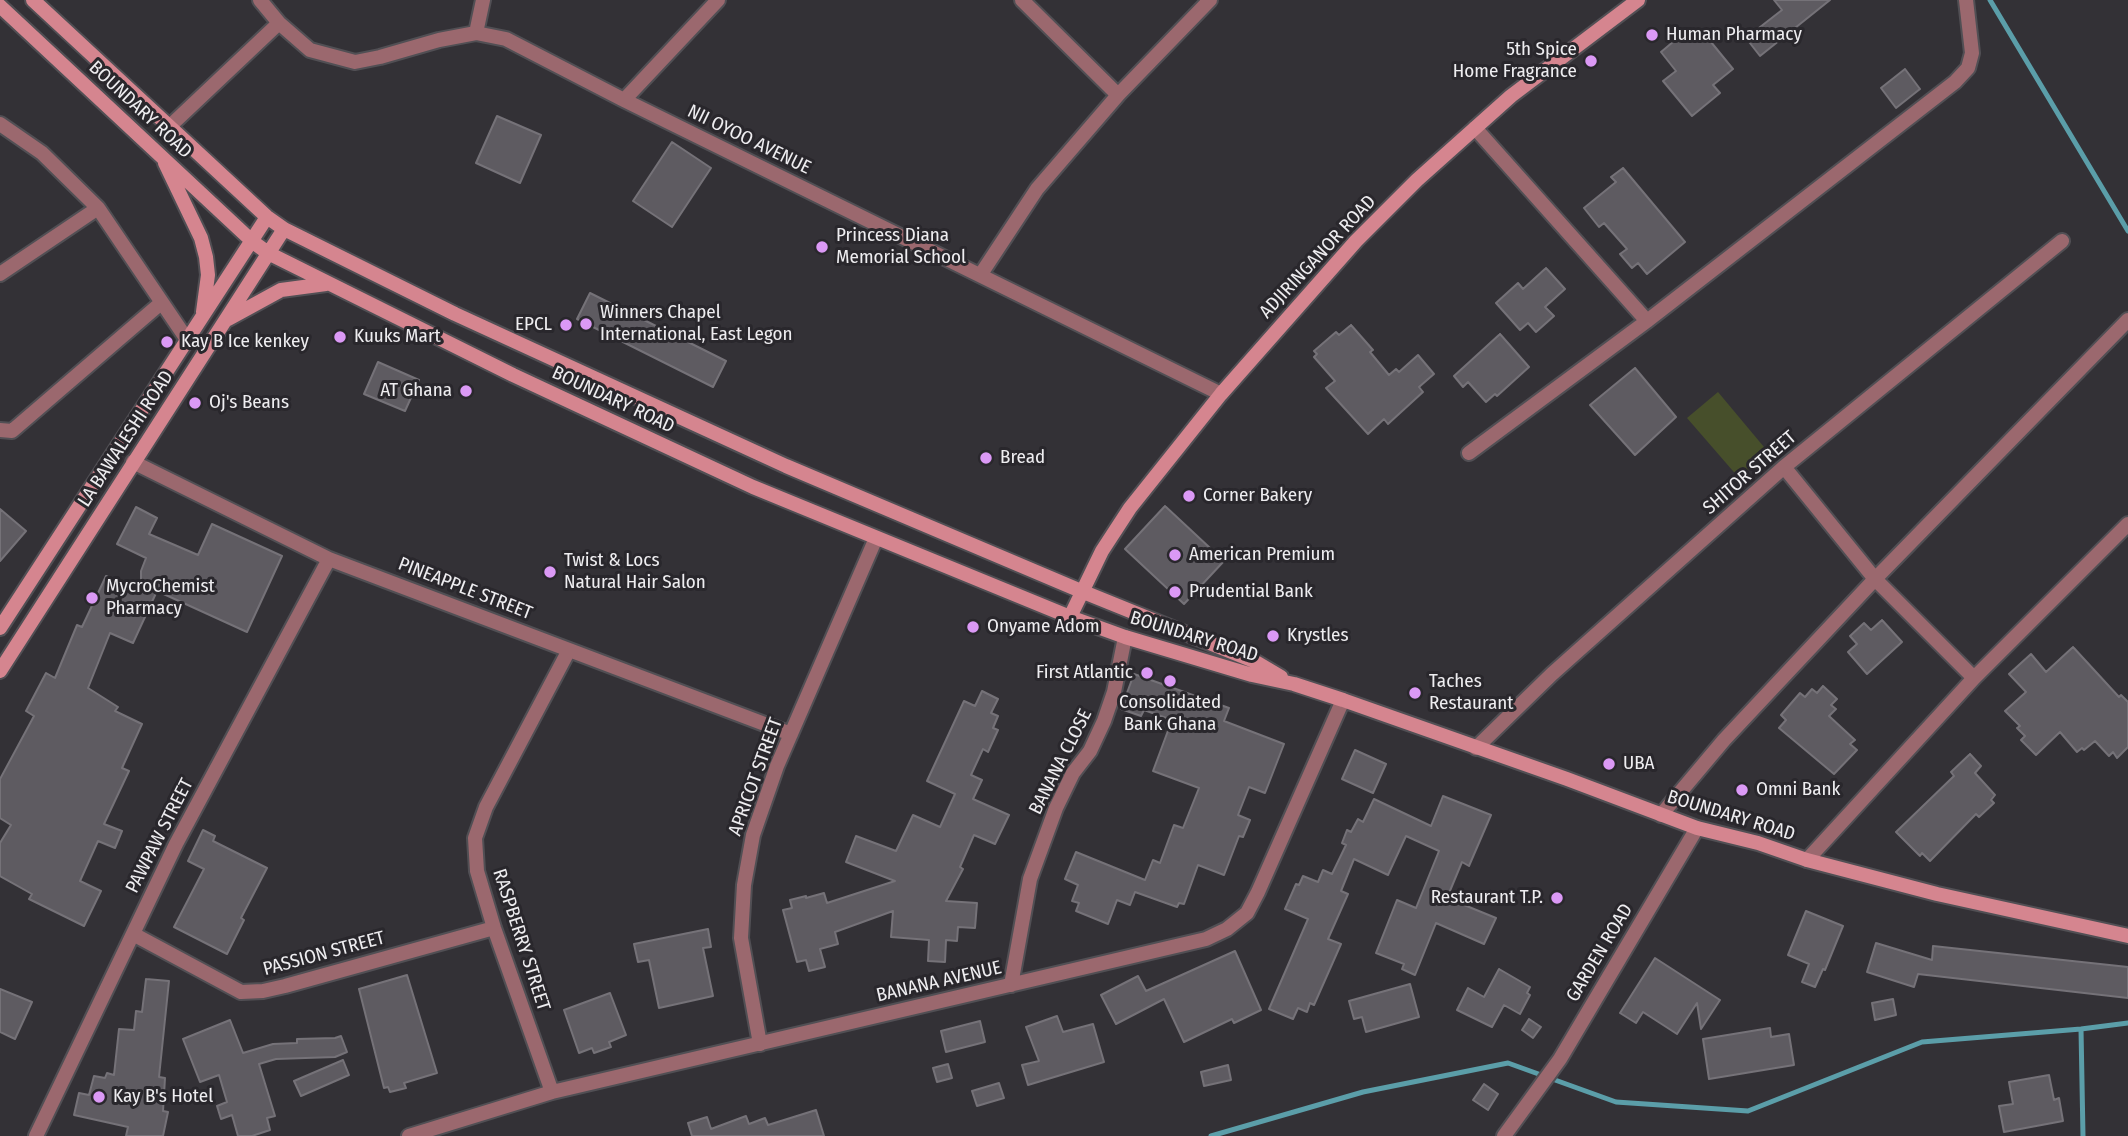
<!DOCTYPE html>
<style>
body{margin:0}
canvas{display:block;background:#333136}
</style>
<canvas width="2128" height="1136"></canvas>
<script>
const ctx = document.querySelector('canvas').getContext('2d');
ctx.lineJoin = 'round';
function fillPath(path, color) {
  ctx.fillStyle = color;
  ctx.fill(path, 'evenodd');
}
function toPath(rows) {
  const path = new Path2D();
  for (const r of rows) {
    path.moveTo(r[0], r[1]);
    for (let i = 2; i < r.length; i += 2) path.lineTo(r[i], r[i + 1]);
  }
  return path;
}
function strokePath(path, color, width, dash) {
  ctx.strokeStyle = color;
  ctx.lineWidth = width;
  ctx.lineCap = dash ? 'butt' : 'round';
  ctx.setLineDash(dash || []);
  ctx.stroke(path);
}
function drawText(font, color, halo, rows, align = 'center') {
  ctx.font = font + ' "Fira Sans Condensed",sans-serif';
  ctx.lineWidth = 6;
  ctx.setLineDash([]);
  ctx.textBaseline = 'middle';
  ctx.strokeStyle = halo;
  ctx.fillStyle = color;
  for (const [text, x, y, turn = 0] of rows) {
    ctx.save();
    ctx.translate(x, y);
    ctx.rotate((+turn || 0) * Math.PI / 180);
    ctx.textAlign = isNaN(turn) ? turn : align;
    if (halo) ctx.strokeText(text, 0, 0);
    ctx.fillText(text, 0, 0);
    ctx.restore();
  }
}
fillPath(toPath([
 [1718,392,1769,453,1739,478,1687,418]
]), '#474f2b');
strokePath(toPath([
 [1990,0,2128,231],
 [2081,1029,2083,1136],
 [1211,1136,1363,1092,1508,1063,1616,1102,1748,1111,1922,1042,2081,1029,2128,1023]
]), '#5b9ea9', 5);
const building = toPath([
 [1774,0,1830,0,1760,56,1746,38,1782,10,1774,0],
 [1686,31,1693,39,1702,31,1733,69,1713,85,1720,93,1692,116,1663,81,1676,71,1661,52,1686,31],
 [1905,69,1920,89,1896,108,1881,88,1905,69],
 [497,116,541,135,520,183,476,163,497,116],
 [672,142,711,168,672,227,633,201,672,142],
 [1623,168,1685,242,1647,274,1638,263,1632,268,1620,254,1627,249,1604,223,1599,227,1584,208,1616,182,1611,177,1623,168],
 [1546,268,1565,289,1545,307,1554,316,1536,332,1528,323,1520,330,1496,303,1518,283,1523,289,1546,268],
 [590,293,726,361,713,387,577,319,590,293],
 [1351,325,1373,350,1370,352,1389,375,1396,369,1399,372,1418,355,1434,374,1419,387,1423,392,1388,424,1384,419,1368,434,1326,388,1335,381,1314,357,1317,354,1314,351,1336,332,1339,335,1351,325],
 [1500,334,1529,367,1497,396,1495,394,1486,402,1468,382,1463,387,1454,376,1500,334],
 [378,362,419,380,405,411,364,394,378,362],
 [1635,368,1676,417,1635,455,1590,405,1635,368],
 [1165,506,1224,561,1184,604,1125,549,1165,506],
 [136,507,157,518,149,534,198,555,212,524,282,556,247,632,157,591,133,643,110,633,88,688,118,707,115,711,142,724,122,768,129,771,104,824,122,831,115,848,98,841,80,881,101,891,84,926,29,899,32,894,0,876,0,843,11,825,0,818,0,779,34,716,26,711,46,673,55,678,77,625,82,627,106,576,141,593,141,571,146,558,117,544,136,507],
 [0,509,26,531,0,561,0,509],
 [1882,620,1902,642,1867,674,1848,652,1857,644,1850,636,1864,623,1871,630,1882,620],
 [2073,647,2119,697,2121,695,2128,702,2128,747,2117,758,2113,752,2109,756,2095,741,2084,750,2082,748,2077,752,2060,732,2036,755,2021,740,2025,736,2017,728,2020,726,2005,711,2026,692,2009,674,2031,654,2046,672,2073,647],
 [1134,674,1229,708,1224,721,1284,744,1265,793,1249,787,1238,815,1250,820,1243,837,1239,836,1224,875,1198,865,1184,904,1179,903,1177,907,1135,892,1130,905,1117,900,1108,924,1076,911,1079,903,1072,901,1078,885,1065,879,1076,852,1145,880,1153,860,1160,863,1174,825,1183,828,1199,788,1153,771,1172,720,1144,710,1141,716,1121,709,1134,674],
 [1823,686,1837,699,1831,705,1836,709,1829,716,1855,740,1850,744,1857,750,1834,774,1779,728,1786,720,1781,715,1800,693,1805,697,1812,689,1817,693,1823,686],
 [982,691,998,699,991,713,998,716,993,728,998,730,988,752,983,749,971,775,982,780,973,799,1009,815,995,844,974,835,960,867,963,869,946,901,977,903,975,928,958,927,957,941,946,940,945,962,928,961,929,940,891,937,893,911,835,932,838,944,820,949,825,967,809,971,806,960,797,962,783,910,792,908,790,900,806,896,806,898,824,893,827,903,895,881,846,862,856,836,896,851,913,815,940,827,955,794,927,781,964,701,975,706,982,691],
 [1355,750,1386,764,1373,793,1342,779,1355,750],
 [1970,754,1981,766,1975,773,1995,795,1991,800,1994,803,1979,817,1976,814,1930,861,1922,853,1920,856,1896,832,1954,776,1951,772,1970,754],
 [1443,796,1491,815,1469,866,1462,862,1447,898,1496,918,1484,944,1436,923,1415,975,1402,969,1404,964,1376,953,1397,900,1416,908,1439,851,1406,836,1388,875,1354,859,1341,891,1348,894,1328,939,1341,944,1314,1005,1310,1003,1307,1012,1298,1008,1293,1019,1269,1009,1308,919,1285,909,1296,884,1299,885,1303,876,1318,882,1323,870,1332,874,1346,845,1342,843,1347,830,1351,832,1358,819,1363,822,1374,799,1431,826,1443,796],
 [203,830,215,836,213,841,267,868,241,918,244,920,227,954,174,927,204,869,188,861,203,830],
 [1806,911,1843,926,1825,970,1823,969,1815,987,1802,982,1809,964,1788,955,1806,911],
 [708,929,711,947,703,948,713,996,659,1008,649,960,638,962,634,944,708,929],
 [1876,943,1932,960,1933,946,2128,967,2128,998,1918,974,1914,987,1867,972,1876,943],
 [1235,951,1261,1010,1234,1023,1232,1019,1184,1042,1164,999,1116,1024,1101,995,1138,976,1146,991,1235,951],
 [1655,958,1720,1000,1701,1029,1697,1003,1677,1034,1643,1012,1636,1023,1620,1013,1655,958],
 [1499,969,1530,987,1527,993,1530,995,1520,1014,1504,1005,1492,1027,1457,1010,1468,988,1484,997,1499,969],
 [407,975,437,1073,404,1083,406,1088,390,1092,388,1087,384,1088,359,989,407,975],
 [146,979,169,981,159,1077,165,1078,163,1111,168,1112,163,1136,126,1136,128,1127,74,1115,79,1093,89,1095,94,1076,105,1078,107,1073,114,1075,119,1029,134,1030,136,1011,142,1012,146,979],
 [1410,984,1419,1017,1366,1032,1362,1017,1354,1019,1349,1001,1410,984],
 [0,989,32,1002,15,1039,0,1032,0,989],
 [610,993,626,1035,609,1042,611,1047,594,1053,592,1048,579,1053,564,1010,610,993],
 [1893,999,1896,1015,1875,1020,1872,1003,1893,999],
 [1057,1016,1063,1032,1093,1024,1104,1062,1028,1085,1022,1065,1039,1061,1026,1027,1057,1016],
 [1529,1019,1541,1027,1533,1038,1522,1030,1529,1019],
 [230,1020,243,1053,273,1044,297,1043,297,1039,335,1038,341,1036,347,1052,335,1057,276,1059,259,1064,275,1116,267,1118,270,1130,252,1136,238,1136,232,1115,221,1119,217,1106,227,1102,219,1075,200,1082,183,1039,230,1020],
 [980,1021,985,1042,946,1052,941,1031,980,1021],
 [1770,1028,1771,1037,1789,1034,1794,1065,1709,1079,1703,1039,1770,1028],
 [343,1060,349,1075,301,1096,294,1081,343,1060],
 [948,1064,952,1078,937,1082,933,1068,948,1064],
 [1228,1065,1231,1080,1204,1086,1201,1072,1228,1065],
 [2049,1075,2054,1100,2059,1098,2063,1121,2004,1132,1999,1106,2013,1104,2009,1082,2049,1075],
 [999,1083,1004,1098,977,1106,972,1091,999,1083],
 [1484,1084,1498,1094,1488,1110,1473,1100,1484,1084],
 [816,1110,824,1136,692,1136,688,1123,707,1117,711,1129,746,1116,749,1124,765,1118,768,1125,816,1110]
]);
fillPath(building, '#5e5b61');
strokePath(building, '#757278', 2);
const street = toPath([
 [260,0,279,23,310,50,355,62,380,57,439,40,476,33,506,39,624,100,1221,394],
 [1022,0,1118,95],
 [476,33,483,0],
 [624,100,718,0],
 [0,124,42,153,98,208,188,341],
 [169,127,279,23],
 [1475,128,1647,321],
 [0,274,98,208],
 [981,274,1037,189,1118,95,1210,0],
 [0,430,12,431,161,303],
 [1469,453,1647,321,1955,82,1968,68,1972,53,1966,0],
 [133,462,329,559,791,734],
 [1784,467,1875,579,1974,678],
 [1476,748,1552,674,1784,467,2062,241],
 [1661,815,1724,740,1875,579,2128,320],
 [1807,860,1974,678,2128,524],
 [133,934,241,992,263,991,285,986,494,928],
 [1011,985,1030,879,1056,808,1073,773,1090,751,1104,721,1114,692,1125,637],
 [760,1044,741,938,744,885,753,835,777,766,876,538],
 [552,1092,494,928,477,871,475,838,486,807,569,650],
 [36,1136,176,844,329,559],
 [409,1136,552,1092,1206,939,1227,929,1247,913,1258,892,1343,700],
 [1504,1136,1560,1059,1697,828]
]);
const secondary = toPath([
 [33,0,267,217,284,229,455,314,786,466,1081,591,1254,661,1281,677],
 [0,6,253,242,268,253,513,375,753,487,1070,617,1125,637,1252,675,1294,684,1343,700,1567,779,1697,828,1758,843,1807,860,1937,894,2128,936],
 [165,163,201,238,206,257,208,275,203,312],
 [228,319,281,290,326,284],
 [1070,617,1102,551,1130,508,1221,394,1356,241,1417,180,1511,96,1638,0],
 [0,628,267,217],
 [0,671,284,229]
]);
strokePath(street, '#514f54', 18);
strokePath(secondary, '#514f54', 18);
strokePath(street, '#9b686e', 14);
strokePath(secondary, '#d5858f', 14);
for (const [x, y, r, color] of [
 [1652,35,7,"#db99f5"],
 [1591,61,7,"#db99f5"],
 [822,247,7,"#db99f5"],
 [586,324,7,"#db99f5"],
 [566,325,7,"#db99f5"],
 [340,337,7,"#db99f5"],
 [167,342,7,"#db99f5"],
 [466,391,7,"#db99f5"],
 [195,403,7,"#db99f5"],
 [986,458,7,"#db99f5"],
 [1189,496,7,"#db99f5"],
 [1175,555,7,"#db99f5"],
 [550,572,7,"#db99f5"],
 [1175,592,7,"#db99f5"],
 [92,598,7,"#db99f5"],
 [973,627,7,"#db99f5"],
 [1273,636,7,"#db99f5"],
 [1147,673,7,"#db99f5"],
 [1170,681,7,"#db99f5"],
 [1415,693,7,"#db99f5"],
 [1609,764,7,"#db99f5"],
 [1742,790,7,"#db99f5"],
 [1557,898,7,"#db99f5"],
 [99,1097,7,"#db99f5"]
]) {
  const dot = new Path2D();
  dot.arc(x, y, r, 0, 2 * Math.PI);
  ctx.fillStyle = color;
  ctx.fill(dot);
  strokePath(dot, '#29272c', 2.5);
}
drawText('19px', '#eeedf0', '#29272c', [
 ["Human Pharmacy",1666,35],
 ["5th Spice",1577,50,"right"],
 ["Home Fragrance",1577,72,"right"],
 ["Princess Diana",836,236],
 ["Memorial School",836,258],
 ["Winners Chapel",600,313],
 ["International, East Legon",600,335],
 ["EPCL",552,325,"right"],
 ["Kuuks Mart",354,337],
 ["Kay B Ice kenkey",181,342],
 ["AT Ghana",452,391,"right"],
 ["Oj's Beans",209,403],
 ["Bread",1000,458],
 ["Corner Bakery",1203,496],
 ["American Premium",1189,555],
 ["Twist & Locs",564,561],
 ["Natural Hair Salon",564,583],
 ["MycroChemist",106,587],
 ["Pharmacy",106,609],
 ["Prudential Bank",1189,592],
 ["Onyame Adom",987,627],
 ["Krystles",1287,636],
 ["First Atlantic",1133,673,"right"],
 ["Taches",1429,682],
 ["Restaurant",1429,704],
 ["Consolidated",1170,703,"center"],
 ["Bank Ghana",1170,725,"center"],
 ["UBA",1623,764],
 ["Omni Bank",1756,790],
 ["Restaurant T.P.",1543,898,"right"],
 ["Kay B's Hotel",113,1097]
], 'left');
drawText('19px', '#eeedf0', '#29272c', [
 ["BOUNDARY ROAD",140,110,43],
 ["NII OYOO AVENUE",749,140,26],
 ["ADJIRINGANOR ROAD",1318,257,-47],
 ["BOUNDARY ROAD",613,400,25],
 ["LA BAWALESHI ROAD",126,439,-57],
 ["SHITOR STREET",1750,473,-41],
 ["PINEAPPLE STREET",465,589,21],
 ["BOUNDARY ROAD",1194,637,17],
 ["BANANA CLOSE",1061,762,-63],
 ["APRICOT STREET",756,777,-70],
 ["BOUNDARY ROAD",1731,816,17],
 ["PAWPAW STREET",160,836,-63],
 ["RASPBERRY STREET",521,940,72],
 ["GARDEN ROAD",1600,953,-59],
 ["PASSION STREET",324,954,-15],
 ["BANANA AVENUE",939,982,-13]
]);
</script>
